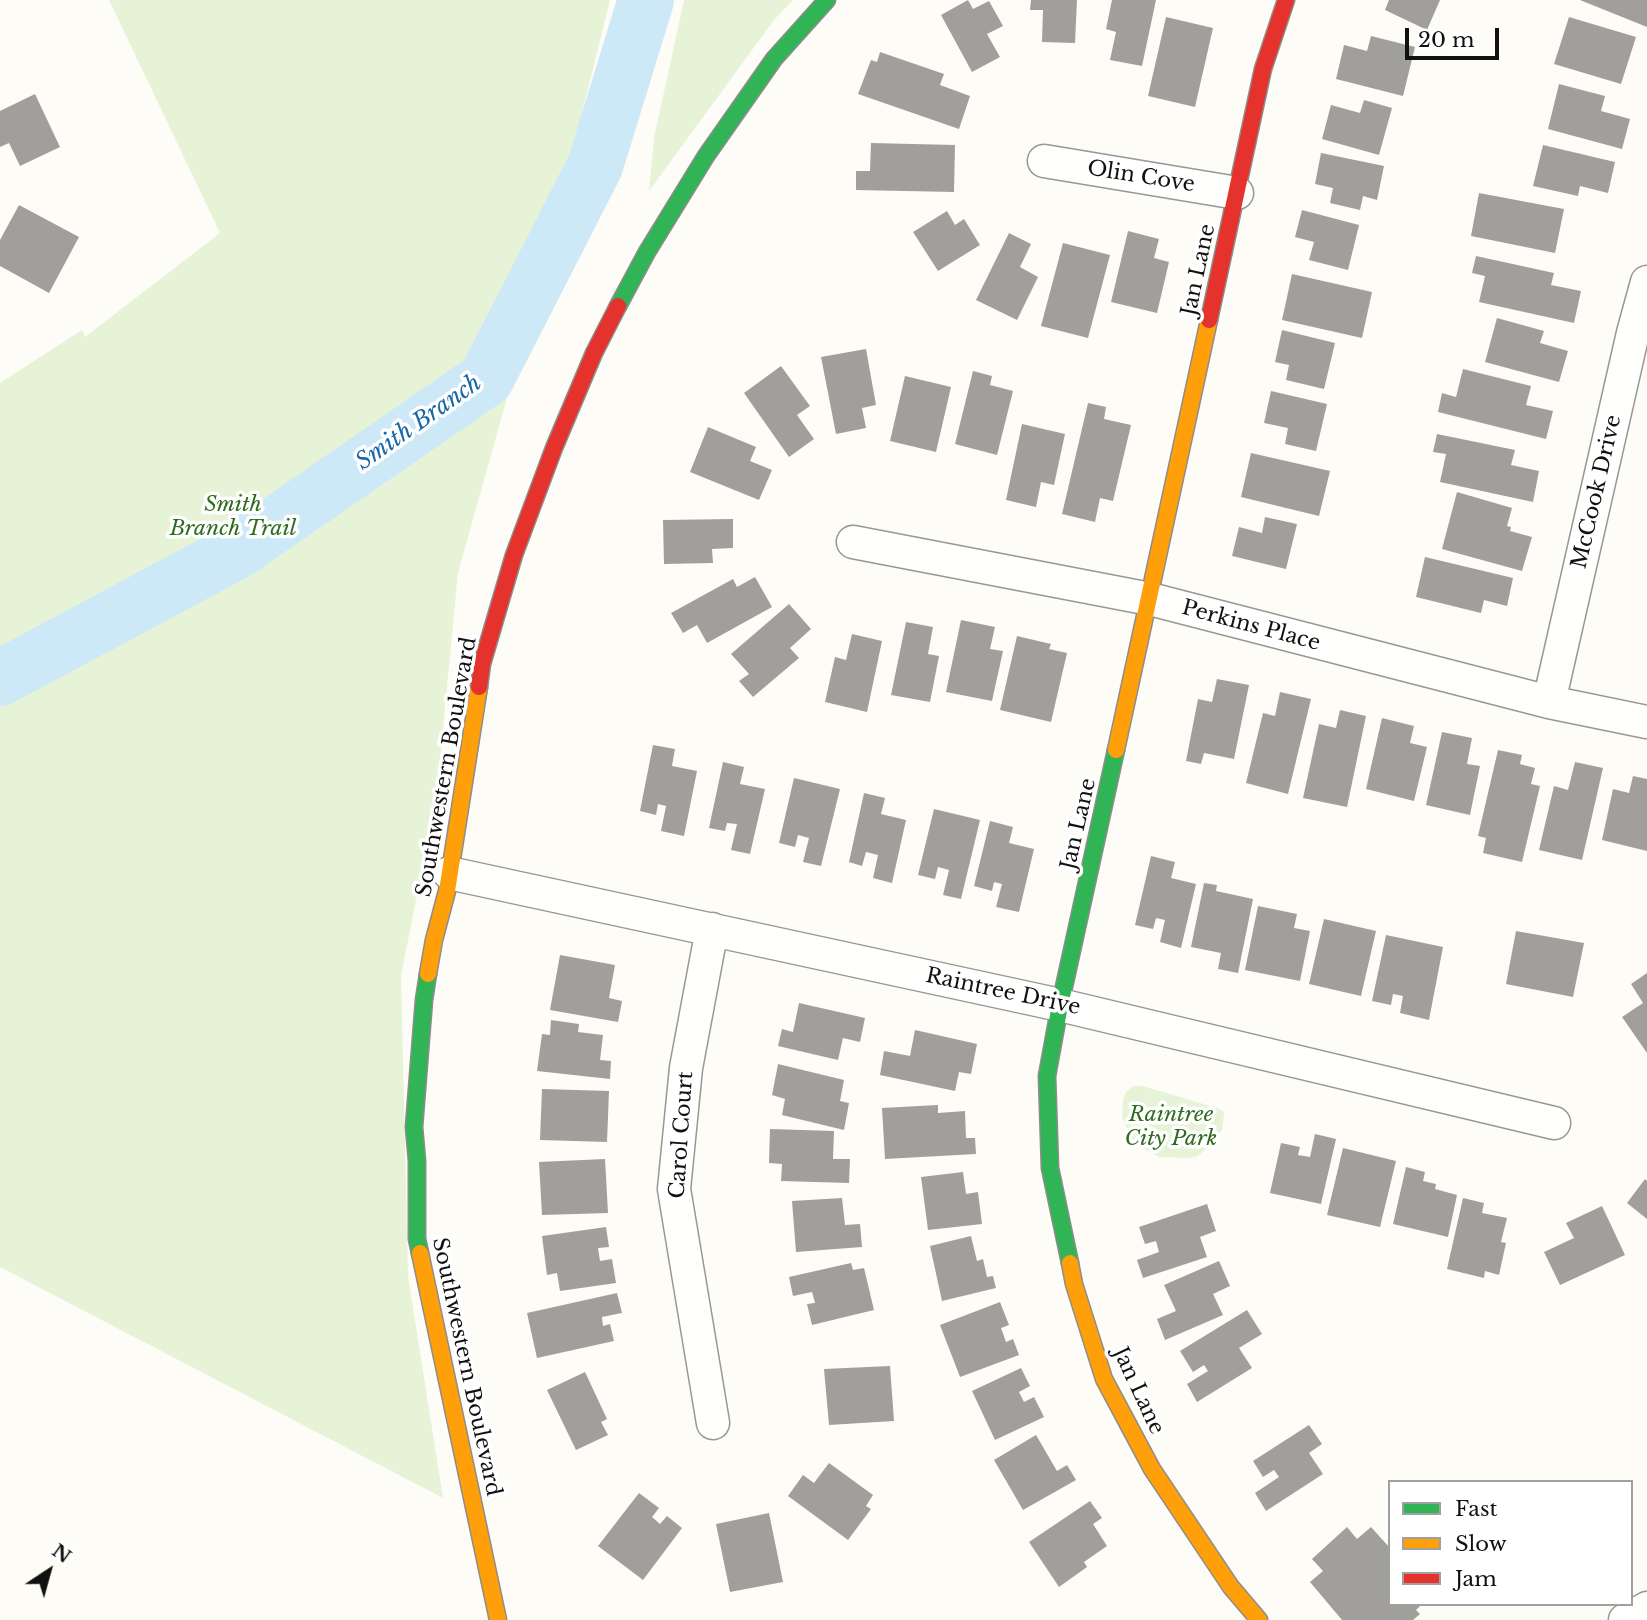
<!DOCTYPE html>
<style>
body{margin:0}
#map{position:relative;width:1647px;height:1620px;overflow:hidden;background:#fdfcf7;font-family:"Libre Baskerville",serif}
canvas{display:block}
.legend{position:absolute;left:1388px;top:1480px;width:245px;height:126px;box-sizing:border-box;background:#fff;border:2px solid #a0a0a0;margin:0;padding:9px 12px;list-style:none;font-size:21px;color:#111}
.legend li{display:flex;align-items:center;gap:14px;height:35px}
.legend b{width:35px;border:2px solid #a0a0a0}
.north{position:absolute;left:14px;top:1536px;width:70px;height:70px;-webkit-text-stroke:5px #fff;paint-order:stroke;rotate:36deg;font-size:19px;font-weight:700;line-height:28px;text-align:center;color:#111}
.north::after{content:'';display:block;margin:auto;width:24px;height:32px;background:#111;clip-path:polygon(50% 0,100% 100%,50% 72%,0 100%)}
.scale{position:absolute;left:1405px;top:28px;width:94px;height:32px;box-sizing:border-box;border:4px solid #111;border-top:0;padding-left:9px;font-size:21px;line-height:24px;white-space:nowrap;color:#111;-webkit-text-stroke:5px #fff;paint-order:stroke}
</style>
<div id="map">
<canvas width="1647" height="1620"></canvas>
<ul class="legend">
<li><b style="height:9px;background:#30b455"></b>Fast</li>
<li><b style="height:9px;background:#ff9f0a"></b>Slow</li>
<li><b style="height:9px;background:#e5322d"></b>Jam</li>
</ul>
<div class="north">N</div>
<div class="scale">20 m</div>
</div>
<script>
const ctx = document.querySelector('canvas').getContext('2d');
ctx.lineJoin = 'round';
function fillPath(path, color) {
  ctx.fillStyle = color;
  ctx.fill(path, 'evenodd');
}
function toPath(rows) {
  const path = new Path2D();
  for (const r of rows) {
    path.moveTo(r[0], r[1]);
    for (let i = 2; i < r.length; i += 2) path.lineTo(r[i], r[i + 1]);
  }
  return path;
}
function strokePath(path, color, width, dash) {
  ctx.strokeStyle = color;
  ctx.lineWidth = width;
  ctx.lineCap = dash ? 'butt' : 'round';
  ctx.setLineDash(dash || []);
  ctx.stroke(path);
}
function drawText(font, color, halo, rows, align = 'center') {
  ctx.font = font + ' "Libre Baskerville",serif';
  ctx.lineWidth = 7;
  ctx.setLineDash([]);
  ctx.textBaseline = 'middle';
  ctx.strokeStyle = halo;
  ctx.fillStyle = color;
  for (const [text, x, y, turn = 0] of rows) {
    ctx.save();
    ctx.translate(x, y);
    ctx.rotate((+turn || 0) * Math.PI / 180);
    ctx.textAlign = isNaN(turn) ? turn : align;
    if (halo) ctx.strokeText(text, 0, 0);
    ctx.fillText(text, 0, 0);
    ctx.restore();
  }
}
fillPath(toPath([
 [109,0,610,0,548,251,458,573,436,801,401,975,408,1276,443,1498,0,1267,0,383,82,330,85,337,220,233],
 [684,0,793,0,774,20,649,191,654,138],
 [1134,1086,1143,1086,1217,1108,1224,1112,1222,1130,1209,1147,1197,1156,1188,1158,1159,1157,1134,1143,1122,1117,1123,1100,1126,1092]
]), '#e7f3d7');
strokePath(toPath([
 [0,678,237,551,486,379,595,166,646,0]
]), '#cde8f7', 56);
fillPath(toPath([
 [968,0,973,9,989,1,1003,26,987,34,1000,57,972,72,941,15],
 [1031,0,1077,0,1075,43,1042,42,1043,10,1030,10],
 [1112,0,1156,0,1142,66,1110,60,1116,32,1106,29],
 [1389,0,1440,0,1427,30,1385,10],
 [1580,0,1647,0,1647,27],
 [1166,17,1213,28,1195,107,1148,96],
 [1569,17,1636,37,1621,84,1554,64],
 [1371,36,1415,47,1403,96,1336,79,1344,45,1367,51],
 [880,52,944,74,940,85,970,96,959,129,858,94,871,60,877,62],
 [1559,84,1605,96,1601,111,1630,119,1622,149,1548,129],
 [35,94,60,147,20,166,9,143,0,147,0,111],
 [1364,100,1392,108,1379,155,1322,139,1331,105,1360,113],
 [871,143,955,145,954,192,856,190,856,171,870,171],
 [1543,145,1615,162,1608,193,1580,186,1578,196,1533,186],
 [1321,153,1384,166,1377,200,1363,196,1360,210,1330,203,1333,188,1315,184],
 [1479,193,1564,209,1555,253,1471,236],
 [19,205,79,237,49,293,0,266,0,240],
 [1302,210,1359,225,1348,270,1309,260,1314,242,1295,237],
 [947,211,955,225,964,219,980,245,938,271,913,232],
 [1128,231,1159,239,1154,258,1169,262,1157,313,1111,302],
 [1009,233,1031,244,1020,267,1038,277,1017,320,976,300],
 [1063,243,1110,255,1088,338,1041,326],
 [1476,256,1554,273,1551,285,1581,291,1574,323,1479,302,1485,276,1472,273],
 [1292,274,1372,292,1362,338,1282,320],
 [1497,318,1544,331,1540,343,1568,351,1559,382,1485,362],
 [1282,330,1335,343,1324,389,1286,380,1289,365,1275,362],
 [866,349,876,405,862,408,866,428,836,434,821,357],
 [781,366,810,406,797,415,814,439,789,457,744,393],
 [1463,369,1531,386,1526,405,1553,411,1546,439,1438,412,1442,393,1456,397],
 [973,371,992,376,990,385,1013,391,997,455,955,444],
 [905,376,951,387,936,452,890,441],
 [1271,391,1327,404,1316,451,1285,444,1288,428,1264,423],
 [1088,403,1106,407,1104,419,1131,425,1113,501,1100,498,1095,522,1062,514],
 [1022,424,1065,434,1054,485,1041,482,1036,507,1006,500],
 [708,427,756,447,750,461,772,470,759,500,690,472],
 [1437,434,1515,450,1511,465,1539,471,1533,502,1440,482,1446,454,1433,452],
 [1251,453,1330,471,1319,516,1241,497],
 [1457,492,1512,508,1507,526,1511,527,1510,531,1532,537,1522,571,1442,549],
 [1265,517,1297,524,1286,569,1232,556,1239,527,1262,533],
 [733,519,733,548,712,549,713,563,664,564,663,520],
 [1425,557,1513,578,1507,606,1484,600,1481,613,1416,597],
 [755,577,772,607,707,643,697,625,683,633,671,613,733,579,737,587],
 [789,604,811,629,790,648,799,658,753,697,739,681,749,674,731,654],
 [961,620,995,627,990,649,1003,651,992,701,946,692],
 [906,622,933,627,928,654,939,656,930,702,891,695],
 [852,634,882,641,867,712,825,702,835,657,846,660],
 [1017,636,1051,644,1049,649,1067,653,1051,722,1000,710],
 [1217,679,1249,685,1234,759,1204,753,1201,764,1186,761,1198,699,1212,702],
 [1280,692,1311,699,1288,794,1246,783,1263,713,1275,716],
 [1340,710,1366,716,1347,807,1303,798,1319,724,1336,728],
 [1382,718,1414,726,1410,743,1427,747,1414,801,1366,789],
 [1442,732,1472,738,1467,764,1480,766,1470,815,1426,805],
 [653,745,675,749,672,766,697,771,684,836,661,831,666,806,658,804,656,815,640,811],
 [1498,750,1522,755,1520,764,1535,768,1531,784,1540,786,1522,862,1483,853,1486,838,1478,836],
 [723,762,744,767,740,784,765,789,750,854,731,850,737,824,727,823,725,831,709,828],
 [1575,762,1603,768,1582,860,1539,850,1554,786,1568,790],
 [1633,776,1647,779,1647,851,1602,840,1613,789,1629,793],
 [794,778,840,789,821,866,803,862,809,838,798,835,795,847,779,843],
 [864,793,885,798,881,814,906,820,892,883,873,878,878,855,866,852,862,866,849,862],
 [934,809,980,820,961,899,943,895,949,870,938,867,935,879,918,875],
 [990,821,1013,827,1009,843,1034,849,1019,912,996,907,1002,884,994,882,992,891,974,886],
 [1151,856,1175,862,1171,878,1196,884,1181,948,1160,942,1165,920,1156,918,1153,929,1135,925],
 [1204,883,1217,885,1216,891,1253,899,1238,973,1218,969,1221,953,1191,947],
 [1258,906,1297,914,1294,928,1310,931,1300,981,1245,970],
 [1324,919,1376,931,1361,996,1309,984],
 [1516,931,1584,943,1573,997,1506,984],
 [1386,935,1443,947,1429,1020,1400,1013,1403,996,1393,994,1391,1005,1372,1001],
 [560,955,615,965,609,998,622,1001,618,1022,550,1010],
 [1647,973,1647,1053,1622,1017,1643,1003,1631,984],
 [799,1003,865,1018,860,1042,843,1038,838,1060,778,1046,782,1029,793,1032],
 [551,1020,579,1024,578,1032,603,1035,600,1060,611,1061,610,1079,537,1071,542,1034,550,1035],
 [915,1030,977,1044,971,1074,959,1072,955,1091,880,1075,884,1051,910,1056],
 [778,1064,844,1080,840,1101,849,1103,844,1130,782,1115,785,1099,772,1095],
 [542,1089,609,1091,607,1142,540,1140],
 [938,1105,938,1113,965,1111,966,1138,975,1138,976,1154,885,1159,882,1108],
 [770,1129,834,1131,833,1159,850,1159,849,1183,781,1181,782,1164,769,1163],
 [1315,1134,1336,1139,1321,1204,1270,1193,1281,1143,1300,1147,1298,1155,1310,1157],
 [1343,1148,1396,1161,1380,1227,1327,1215],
 [605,1159,608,1213,542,1215,539,1162],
 [1406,1167,1425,1172,1423,1181,1436,1184,1435,1189,1457,1195,1448,1237,1393,1224],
 [963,1172,966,1194,978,1192,982,1224,928,1230,921,1177],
 [1645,1179,1647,1181,1647,1219,1627,1203],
 [842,1198,845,1225,860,1224,862,1247,796,1252,792,1201],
 [1463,1198,1484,1203,1482,1213,1507,1218,1501,1242,1506,1243,1499,1275,1485,1271,1484,1278,1447,1269],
 [1207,1204,1216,1231,1200,1237,1207,1257,1143,1278,1137,1260,1159,1252,1156,1241,1145,1244,1139,1227],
 [1602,1206,1625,1255,1560,1285,1544,1252,1574,1238,1566,1223],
 [606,1227,609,1247,598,1248,600,1261,612,1259,616,1283,560,1291,557,1273,547,1275,542,1236],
 [971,1236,977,1261,983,1259,987,1277,993,1276,996,1288,942,1301,930,1246],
 [1219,1261,1230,1286,1213,1294,1223,1315,1165,1340,1157,1319,1176,1311,1164,1285],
 [851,1263,853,1270,864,1268,874,1310,812,1325,807,1304,815,1303,812,1292,793,1296,789,1277],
 [617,1293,622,1313,602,1317,603,1326,610,1324,614,1341,537,1358,527,1313],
 [1000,1302,1009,1325,1001,1328,1006,1342,1013,1339,1019,1355,960,1377,940,1325],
 [1247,1310,1262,1334,1239,1348,1252,1368,1197,1402,1187,1384,1208,1371,1204,1365,1193,1372,1180,1351],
 [890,1366,894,1421,829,1425,824,1369],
 [1021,1368,1030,1386,1019,1392,1024,1402,1034,1397,1044,1417,995,1440,972,1391],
 [585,1372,607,1419,601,1422,608,1435,576,1450,547,1390],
 [1309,1425,1322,1444,1309,1453,1323,1474,1266,1511,1255,1493,1279,1477,1274,1470,1263,1477,1253,1461],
 [1036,1435,1057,1471,1067,1465,1076,1480,1023,1510,994,1460],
 [829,1463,873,1495,866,1506,871,1509,848,1540,788,1496,803,1475,814,1483],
 [639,1493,659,1508,652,1517,660,1524,667,1516,682,1528,643,1580,598,1546],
 [1090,1501,1102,1518,1093,1524,1107,1546,1084,1562,1087,1567,1059,1587,1029,1542],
 [769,1513,783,1582,730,1592,716,1524],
 [1347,1527,1357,1539,1371,1527,1390,1548,1390,1604,1422,1604,1416,1610,1420,1614,1413,1620,1342,1620,1310,1582,1323,1571,1312,1559]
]), '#a19f9c');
const street = toPath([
 [1044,161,1237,193],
 [853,542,1150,599,1549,702,1647,722],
 [1549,702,1633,333,1647,282],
 [449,873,1060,1005,1554,1123],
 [712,929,686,1068,674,1189,713,1423],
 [1625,1620,1647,1608]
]);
const fast = toPath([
 [618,306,647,252,706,156,774,59,827,0],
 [420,1253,417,1239,417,1161,414,1127,424,1000,428,974],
 [1070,1263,1050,1168,1047,1076,1060,1005,1116,750]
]);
const slow = toPath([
 [1116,750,1209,320],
 [428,974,434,940,447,891,479,687],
 [420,1253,498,1620],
 [1070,1263,1074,1284,1104,1379,1152,1469,1231,1587,1259,1620]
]);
const jam = toPath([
 [1209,320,1263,69,1286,0],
 [479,687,482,664,514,555,554,448,594,353,618,306]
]);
strokePath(street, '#979795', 35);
strokePath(fast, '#8e8d8b', 19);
strokePath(slow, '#8e8d8b', 19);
strokePath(jam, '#8e8d8b', 19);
strokePath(street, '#fffffe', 32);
strokePath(fast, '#30b455', 16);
strokePath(slow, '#ff9f0a', 16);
strokePath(jam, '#e5322d', 16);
drawText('21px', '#111', '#fff', [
 ["Olin Cove",1141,177,9],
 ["Jan Lane",1199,270,-78],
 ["McCook Drive",1597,492,-77],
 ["Perkins Place",1251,626,15],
 ["Southwestern Boulevard",447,767,-80],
 ["Jan Lane",1079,824,-77],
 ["Raintree Drive",1003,992,12],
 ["Carol Court",682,1135,-86],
 ["Southwestern Boulevard",466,1367,78],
 ["Jan Lane",1138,1391,65]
]);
drawText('italic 21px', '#2f6b1f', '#fff', [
 ["Smith",233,505],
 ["Branch Trail",233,529],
 ["Raintree",1171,1115],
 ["City Park",1171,1139]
]);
drawText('italic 23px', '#1768a6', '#fff', [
 ["Smith Branch",419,423,-35]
]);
</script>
